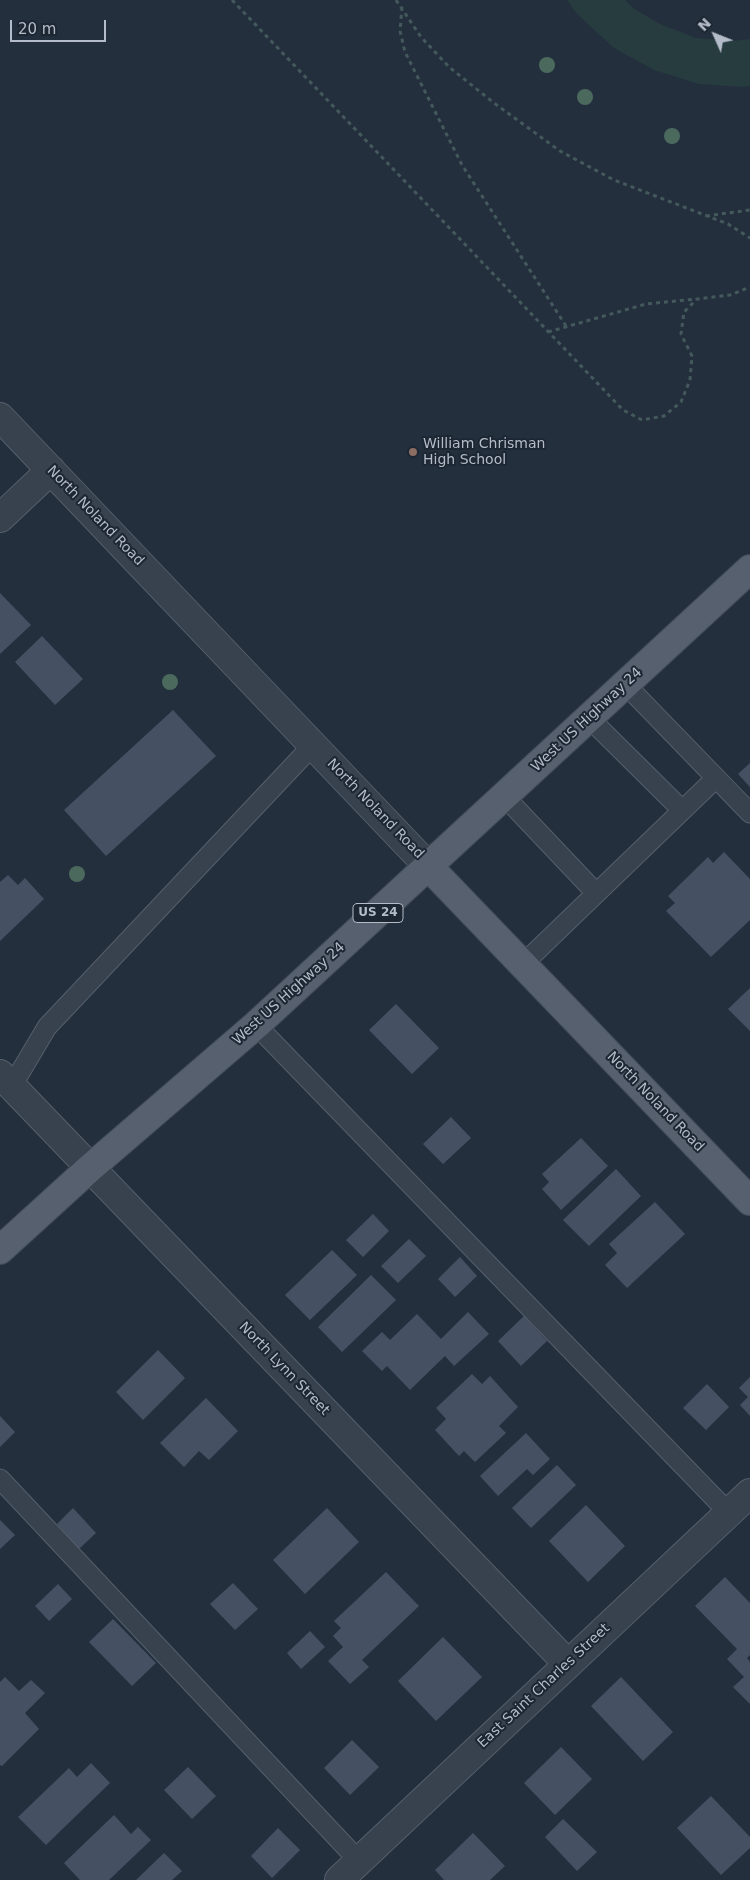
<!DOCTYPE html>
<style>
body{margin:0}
#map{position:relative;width:750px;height:1880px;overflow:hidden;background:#242f3e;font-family:"DejaVu Sans",sans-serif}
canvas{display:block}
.north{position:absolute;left:690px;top:10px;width:50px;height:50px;-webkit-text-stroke:4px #1d2633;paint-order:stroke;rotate:314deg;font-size:14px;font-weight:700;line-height:20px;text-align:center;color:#b4bcc9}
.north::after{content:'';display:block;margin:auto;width:18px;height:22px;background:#b4bcc9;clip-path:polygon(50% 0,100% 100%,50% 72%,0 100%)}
.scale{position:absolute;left:10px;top:20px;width:96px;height:22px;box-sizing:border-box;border:2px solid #b4bcc9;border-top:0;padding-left:6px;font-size:15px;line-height:18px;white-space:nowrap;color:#b4bcc9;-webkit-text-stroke:4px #1d2633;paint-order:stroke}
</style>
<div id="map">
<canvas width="750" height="1880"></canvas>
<div class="north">N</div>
<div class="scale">20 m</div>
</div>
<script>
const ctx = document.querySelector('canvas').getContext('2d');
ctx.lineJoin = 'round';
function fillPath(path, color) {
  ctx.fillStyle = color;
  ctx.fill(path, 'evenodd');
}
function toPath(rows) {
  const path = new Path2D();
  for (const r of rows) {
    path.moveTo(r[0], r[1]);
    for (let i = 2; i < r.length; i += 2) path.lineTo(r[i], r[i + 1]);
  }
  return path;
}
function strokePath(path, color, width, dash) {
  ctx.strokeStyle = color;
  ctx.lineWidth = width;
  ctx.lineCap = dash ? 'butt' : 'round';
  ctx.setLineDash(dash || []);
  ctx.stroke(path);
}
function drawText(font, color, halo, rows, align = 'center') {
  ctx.font = font + ' "DejaVu Sans",sans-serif';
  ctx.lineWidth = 4;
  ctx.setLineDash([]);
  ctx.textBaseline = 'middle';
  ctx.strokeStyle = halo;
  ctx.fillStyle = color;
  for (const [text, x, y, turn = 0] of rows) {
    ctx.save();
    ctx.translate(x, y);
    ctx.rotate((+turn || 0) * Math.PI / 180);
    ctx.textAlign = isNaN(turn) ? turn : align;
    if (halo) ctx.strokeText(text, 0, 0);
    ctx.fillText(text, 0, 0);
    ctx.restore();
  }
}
fillPath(toPath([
 [567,0,625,0,633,8,660,24,696,38,733,41,750,39,750,86,743,87,699,84,654,70,614,48,577,14]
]), '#263c3f');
fillPath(toPath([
 [0,593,31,625,0,654],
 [42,636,83,679,55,705,15,662],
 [173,710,216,756,106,856,64,810],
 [750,763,750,787,738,774],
 [724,852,750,879,750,920,711,957,666,911,675,903,668,896,708,857,713,863],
 [8,875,18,885,25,878,44,899,0,941,0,882],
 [750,988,750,1031,728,1009],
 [396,1004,439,1048,412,1074,369,1030],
 [451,1117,471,1138,443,1164,423,1144],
 [581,1138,608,1166,561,1210,542,1189,549,1182,542,1174],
 [616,1169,641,1196,589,1246,563,1220],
 [655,1202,685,1234,627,1288,605,1265,617,1253,609,1244],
 [373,1214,389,1231,363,1257,346,1240],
 [409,1239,426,1256,398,1283,381,1266],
 [332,1250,357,1275,310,1320,285,1295],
 [460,1257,477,1276,455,1297,438,1279],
 [371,1275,396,1300,342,1352,318,1327],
 [468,1312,489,1334,454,1366,445,1356,410,1390,387,1366,382,1371,362,1351,382,1332,390,1340,417,1314,441,1339],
 [524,1316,547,1341,521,1366,498,1341],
 [158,1350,185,1378,143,1420,116,1392],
 [472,1374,482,1384,490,1376,518,1407,499,1426,506,1433,475,1462,464,1451,459,1456,435,1430,446,1419,436,1408],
 [750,1377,750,1416,740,1405,748,1397,739,1388],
 [707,1384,729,1407,706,1430,683,1408],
 [206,1398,238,1431,209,1460,199,1451,184,1467,160,1443],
 [0,1416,15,1432,0,1447],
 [526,1433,550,1459,533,1475,527,1469,498,1496,480,1476],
 [557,1465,576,1485,531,1528,512,1508],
 [586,1505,625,1546,588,1582,549,1541],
 [73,1508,96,1533,79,1549,57,1524],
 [327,1508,359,1542,305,1594,273,1560],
 [0,1520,15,1535,0,1549],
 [386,1572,419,1606,362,1660,369,1667,350,1684,328,1661,343,1647,333,1636,341,1628,334,1621],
 [725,1577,750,1603,750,1655,747,1658,750,1662,750,1704,733,1687,744,1677,727,1659,737,1649,695,1606],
 [233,1583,258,1609,235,1630,210,1604],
 [58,1584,72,1599,49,1621,35,1606],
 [113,1619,156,1663,132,1686,89,1642],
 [310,1631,325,1647,301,1669,287,1653],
 [443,1637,482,1677,436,1721,398,1681],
 [5,1677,19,1691,31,1680,45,1693,25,1713,39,1729,2,1766,0,1765,0,1682],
 [621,1677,673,1732,643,1761,591,1706],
 [352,1740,379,1767,350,1795,324,1768],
 [561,1747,592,1779,555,1815,524,1783],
 [91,1763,110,1783,46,1845,18,1817,69,1768,77,1777],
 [188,1767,216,1796,192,1819,164,1790],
 [711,1796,750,1837,750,1848,721,1875,677,1828],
 [114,1815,131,1834,138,1827,151,1840,109,1880,80,1880,64,1863],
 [563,1819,597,1852,577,1871,545,1837],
 [278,1828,300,1850,272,1878,251,1856],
 [473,1833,505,1866,490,1880,444,1880,435,1870],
 [164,1853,182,1871,172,1880,136,1880]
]), '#455162');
const service = toPath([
 [625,684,750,813],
 [589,718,682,810],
 [505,797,596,893],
 [524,963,716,778],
 [256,1025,729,1513],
 [12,1086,47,1027,313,745],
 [0,1479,359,1861]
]);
const minor = toPath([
 [0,417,429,867],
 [0,518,51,470],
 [0,1074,568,1664],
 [339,1880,750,1493]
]);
const primary = toPath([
 [429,867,750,1201],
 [0,1250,90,1168,256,1025,750,569]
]);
strokePath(service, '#565f6c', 21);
strokePath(minor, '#565f6c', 30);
strokePath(primary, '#414a57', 30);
strokePath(toPath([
 [232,0,623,410,642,420,664,416,681,402,690,380,692,356,681,334,684,312,697,299,730,295,750,287],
 [396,0,421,37,449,67,494,103,560,151,614,180,728,224,750,238],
 [402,7,400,31,405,52,462,165,566,326],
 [706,216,750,210],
 [548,332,646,304,696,299]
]), '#44595c', 3, [4, 4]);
strokePath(service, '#38414e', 19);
strokePath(minor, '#38414e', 28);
strokePath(primary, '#56606e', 28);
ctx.fillStyle = '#4b6a5d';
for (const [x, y] of [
 [547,65],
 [585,97],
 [672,136],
 [170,682],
 [77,874]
]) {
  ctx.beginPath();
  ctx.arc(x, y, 8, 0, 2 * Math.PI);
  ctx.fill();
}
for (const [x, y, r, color] of [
 [413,452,5,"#8d6e63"]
]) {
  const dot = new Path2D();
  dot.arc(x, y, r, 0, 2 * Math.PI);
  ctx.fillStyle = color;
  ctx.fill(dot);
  strokePath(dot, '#1d2633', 2);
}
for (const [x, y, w] of [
 [378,913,50]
]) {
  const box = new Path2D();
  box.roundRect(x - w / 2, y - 9.5, w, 19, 4);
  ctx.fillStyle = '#1d2633';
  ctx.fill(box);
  strokePath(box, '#b4bcc9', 1);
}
drawText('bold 12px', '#b4bcc9', null, [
 ["US 24",378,913]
]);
drawText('14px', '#b4bcc9', '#1d2633', [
 ["William Chrisman",423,444],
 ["High School",423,460]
], 'left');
drawText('14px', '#b4bcc9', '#1d2633', [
 ["North Noland Road",95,516,46],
 ["West US Highway 24",587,720,-43],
 ["North Noland Road",375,809,46],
 ["West US Highway 24",289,994,-42],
 ["North Noland Road",655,1102,46],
 ["North Lynn Street",284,1369,46],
 ["East Saint Charles Street",544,1686,-43]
]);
</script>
